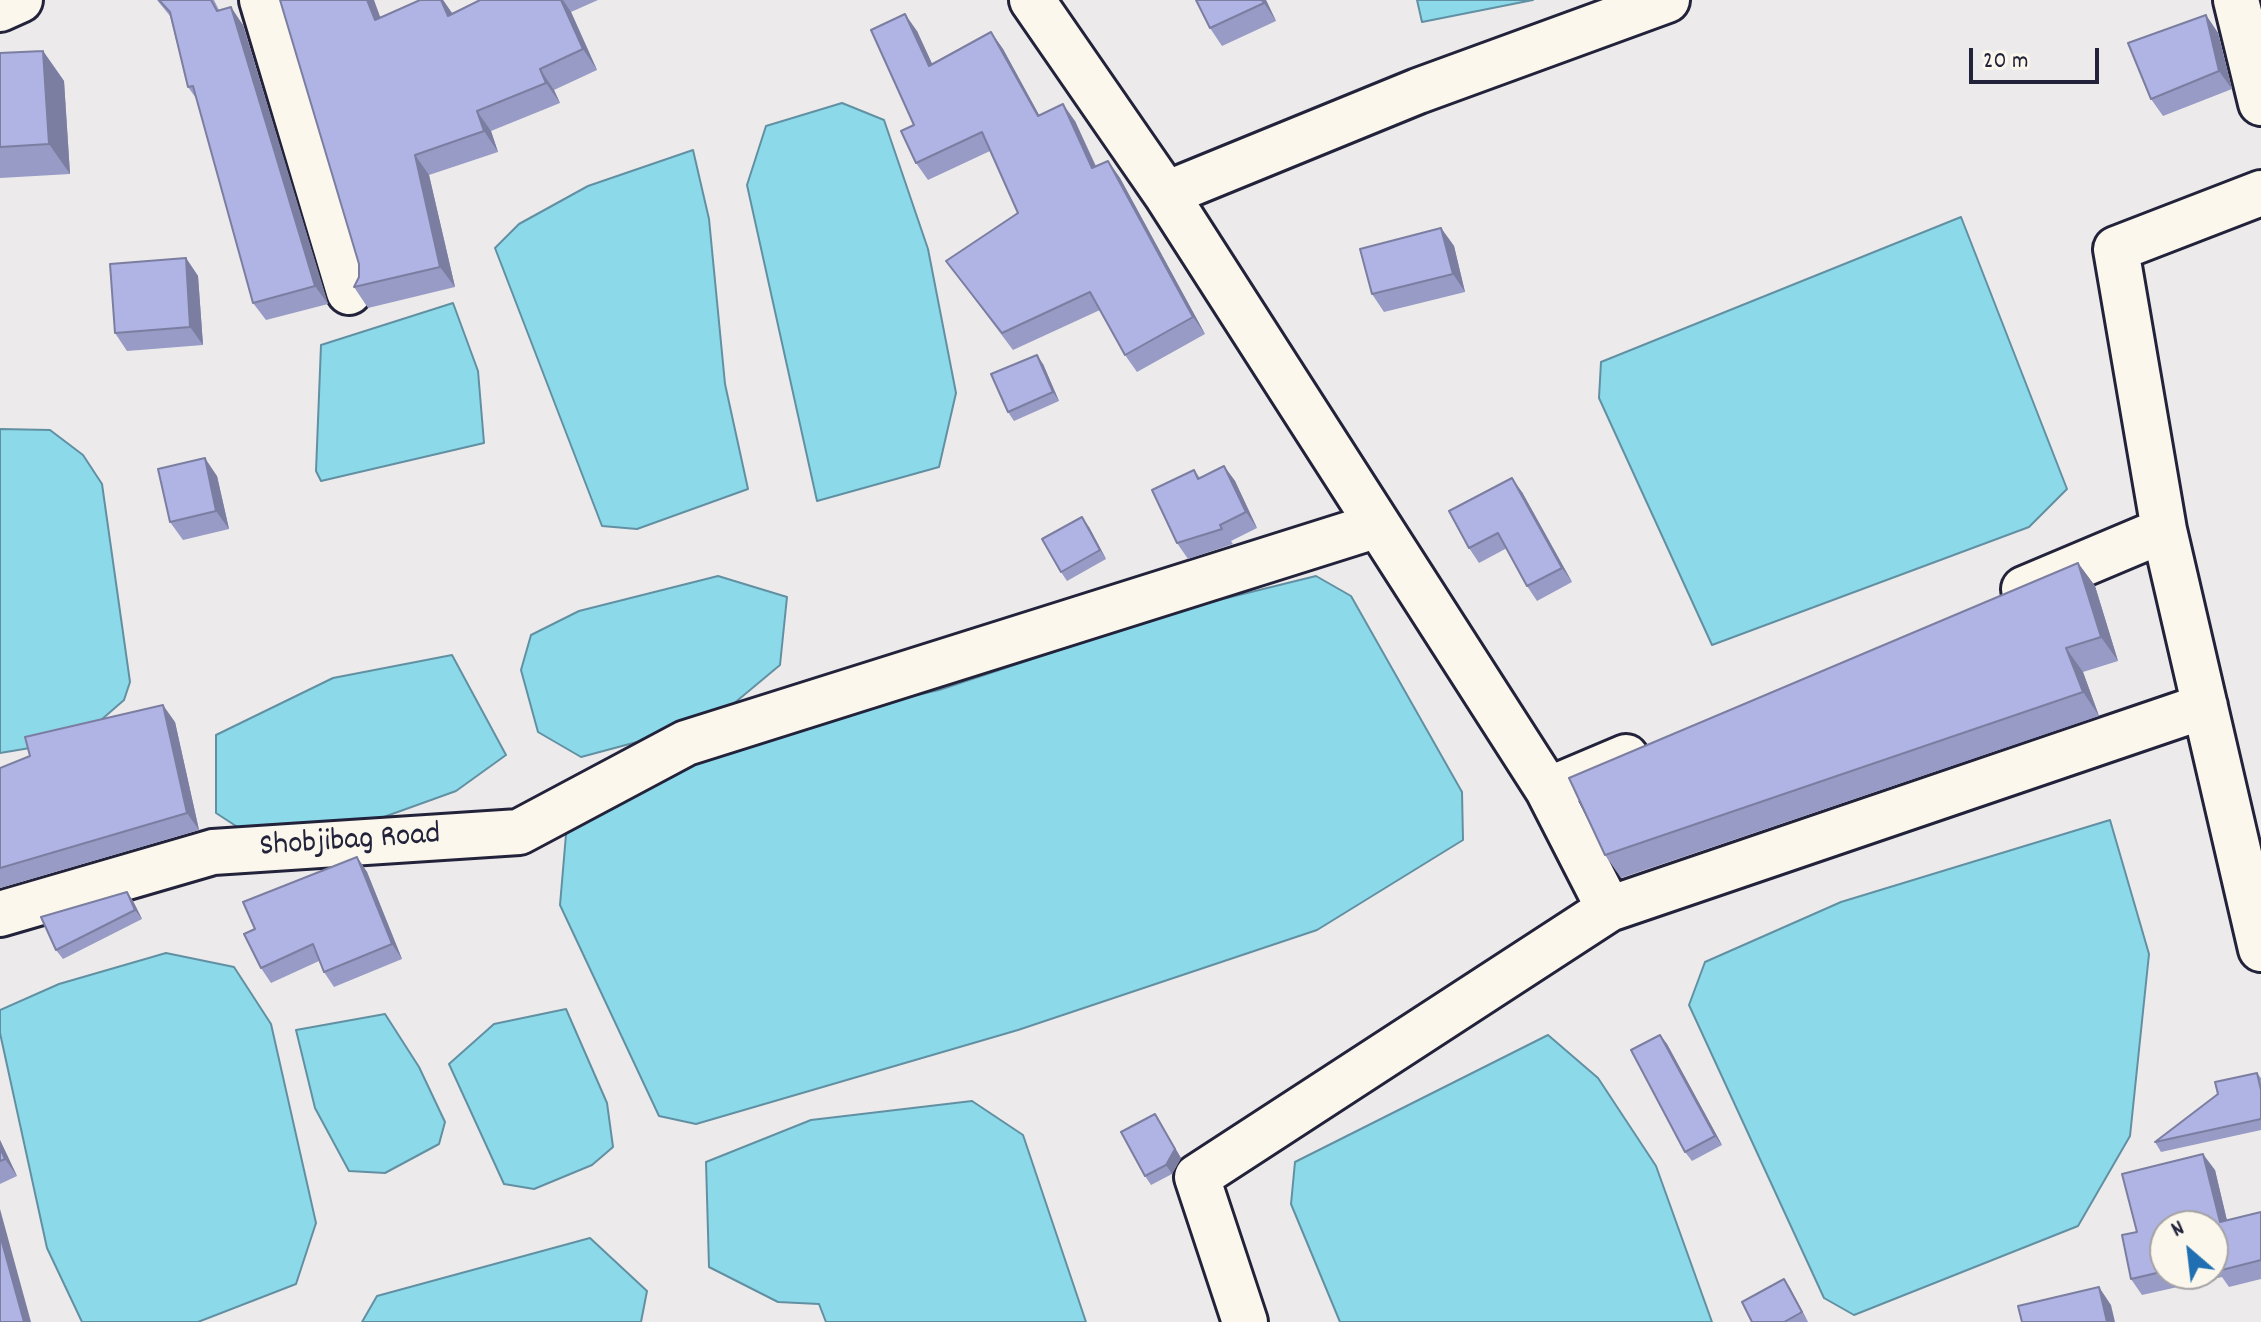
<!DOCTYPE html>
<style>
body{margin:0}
#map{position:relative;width:2261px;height:1322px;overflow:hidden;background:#eceaeb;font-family:Dekko,sans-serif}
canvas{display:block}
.north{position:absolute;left:2149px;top:1210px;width:80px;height:80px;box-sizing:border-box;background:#fbf7ec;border:2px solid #a4a2a5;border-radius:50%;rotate:332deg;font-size:22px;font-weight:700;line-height:32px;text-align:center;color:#22223b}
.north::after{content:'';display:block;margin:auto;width:28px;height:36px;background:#1f6fb2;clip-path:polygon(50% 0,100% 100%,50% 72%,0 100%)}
.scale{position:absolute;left:1969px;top:48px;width:130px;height:36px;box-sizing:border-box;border:4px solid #22223b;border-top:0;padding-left:10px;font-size:24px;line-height:28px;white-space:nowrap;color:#22223b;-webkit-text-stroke:6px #fbf7ec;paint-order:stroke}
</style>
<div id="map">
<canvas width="2261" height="1322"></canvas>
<div class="north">N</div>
<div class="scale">20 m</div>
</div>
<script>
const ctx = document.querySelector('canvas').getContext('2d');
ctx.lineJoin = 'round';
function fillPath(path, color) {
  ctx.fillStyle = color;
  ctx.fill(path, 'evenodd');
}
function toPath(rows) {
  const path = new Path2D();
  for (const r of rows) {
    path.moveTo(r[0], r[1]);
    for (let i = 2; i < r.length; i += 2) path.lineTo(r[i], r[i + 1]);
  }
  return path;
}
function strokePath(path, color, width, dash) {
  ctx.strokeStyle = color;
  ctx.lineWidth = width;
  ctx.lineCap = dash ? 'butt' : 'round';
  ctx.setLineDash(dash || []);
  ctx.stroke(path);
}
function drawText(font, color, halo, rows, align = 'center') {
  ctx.font = font + ' Dekko,sans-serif';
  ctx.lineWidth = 7;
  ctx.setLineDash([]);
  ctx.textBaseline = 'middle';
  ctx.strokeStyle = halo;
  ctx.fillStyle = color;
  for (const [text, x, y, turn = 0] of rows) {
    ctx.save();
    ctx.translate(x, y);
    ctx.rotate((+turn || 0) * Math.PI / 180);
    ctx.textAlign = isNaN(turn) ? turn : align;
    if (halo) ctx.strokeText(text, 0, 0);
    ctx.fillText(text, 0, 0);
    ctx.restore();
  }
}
const water = toPath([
 [1417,0,1533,0,1422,22,1417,0],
 [842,103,884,120,928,249,956,393,939,467,817,501,747,185,766,126,842,103],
 [693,150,709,219,725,384,748,489,637,529,602,526,495,248,519,224,588,186,693,150],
 [1961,217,2067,489,2029,527,1712,645,1599,398,1601,362,1961,217],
 [453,303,478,371,484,443,321,481,316,471,321,345,453,303],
 [0,429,50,430,83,455,102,484,130,682,124,700,101,720,30,748,0,753,0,429],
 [718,576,787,597,780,665,726,710,663,735,581,757,538,732,521,670,531,635,579,611,718,576],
 [1316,576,1351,596,1462,792,1463,840,1317,930,1018,1030,696,1124,659,1116,560,905,568,811,774,728,939,690,1186,608,1316,576],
 [452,655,506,755,456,791,381,818,239,828,216,813,216,735,333,678,452,655],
 [2110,820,2149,954,2130,1136,2078,1226,1854,1315,1824,1298,1689,1005,1705,962,1841,902,2110,820],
 [166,953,234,967,271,1024,316,1223,296,1284,198,1322,82,1322,47,1248,0,1033,0,1010,59,984,166,953],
 [566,1009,607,1103,613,1147,592,1165,534,1189,504,1184,449,1064,494,1024,566,1009],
 [385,1014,419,1067,445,1122,439,1144,385,1173,349,1171,315,1108,296,1030,385,1014],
 [1548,1035,1598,1078,1656,1166,1712,1322,1340,1322,1291,1204,1295,1162,1548,1035],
 [972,1101,1023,1135,1086,1322,826,1322,819,1304,778,1302,709,1267,706,1162,811,1120,972,1101],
 [590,1238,647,1291,641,1322,362,1322,377,1296,590,1238]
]);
fillPath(water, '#8cdae9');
strokePath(water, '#6290a3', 2);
const minor = toPath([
 [262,0,349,292],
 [1032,0,1166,194,1548,790,1626,757],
 [2236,0,2261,103],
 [0,9,20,0],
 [1166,194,1418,91,1667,0],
 [2164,530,2116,249,2261,193],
 [2024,589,2164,530,2261,949],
 [1609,909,2205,706],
 [0,914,213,852,519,832,686,743,1378,525],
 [1245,1322,1197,1177,1609,909,1548,790]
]);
strokePath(minor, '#22223b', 50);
strokePath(minor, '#fbf7ec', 44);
fillPath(toPath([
 [157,0,214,0,219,10,243,25,328,304,266,320,253,303,198,101,188,87,170,16],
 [420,0,443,0,452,13,480,0,598,0,571,12,597,70,554,90,560,103,491,131,498,152,429,175,455,287,368,308,354,287,359,277,359,264,380,18],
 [1266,0,1276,21,1222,46,1210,28],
 [2206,15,2218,33,2232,89,2163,116,2151,99],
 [917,31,932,64,991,32,1003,49,1039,115,1075,121,1096,166,1108,161,1120,178,1205,334,1137,372,1125,355,1100,310,1013,350,946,261,1018,213,990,151,928,180,916,163],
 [43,51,64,81,70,174,0,178,0,53],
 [1441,228,1454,246,1465,292,1384,312,1372,294],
 [186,258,198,276,203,345,127,351,115,333],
 [1043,364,1059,401,1014,421,1008,412],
 [1224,466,1235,481,1257,528,1231,541,1233,544,1188,559,1177,543,1194,470,1200,478],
 [217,476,229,529,183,540,170,522],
 [1522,492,1572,582,1537,601,1527,586,1507,548,1479,563,1469,548],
 [1089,527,1106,559,1067,581,1061,572],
 [2078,563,2095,586,2118,661,2083,672,2099,716,1621,878,1605,855],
 [175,722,199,830,0,888,0,768],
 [357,857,367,872,402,959,334,987,324,972,319,961,271,983,261,968,255,929],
 [127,892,133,901,142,919,63,959,56,950],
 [1660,1035,1667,1044,1722,1145,1692,1161,1685,1152],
 [2257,1073,2261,1078,2261,1130,2161,1152,2155,1142],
 [1155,1114,1181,1158,1172,1174,1151,1185,1145,1176],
 [0,1140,17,1176,0,1184],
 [2215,1170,2227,1220,2261,1212,2261,1279,2229,1287,2222,1277,2142,1295,2131,1279,2137,1232],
 [2165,1226,2213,1226,2213,1274,2165,1274],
 [1784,1279,1790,1288,1808,1322,1752,1322]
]), '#979bc5');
fillPath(toPath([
 [367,0,374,0,389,41,375,20],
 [441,0,443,0,452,13,462,36,448,16],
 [561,0,563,0,571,12,597,70,583,49],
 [1262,0,1266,0,1276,21],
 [231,7,243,25,328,304,315,286],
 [905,14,917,31,941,83,929,66],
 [2206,15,2218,33,2232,89,2219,71],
 [991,32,1003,49,1049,133,1038,116],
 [43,51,64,81,70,174,49,144],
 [540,69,554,90,560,103,546,83],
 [1063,104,1075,121,1104,185,1092,168],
 [477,111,491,131,498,152,484,131],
 [415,155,429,175,455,287,440,267],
 [1108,161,1120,178,1205,334,1193,317],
 [1441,228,1454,246,1465,292,1453,274],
 [186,258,198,276,203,345,190,327],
 [1037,355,1043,364,1059,401,1053,392],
 [205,458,217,476,229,529,216,511],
 [1224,466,1235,481,1257,528,1246,512],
 [1512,478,1522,492,1572,582,1562,568],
 [1082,517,1089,527,1106,559,1100,550],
 [2078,563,2095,586,2118,661,2101,637],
 [2066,648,2083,672,2099,716,2083,692],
 [163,705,175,722,199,830,187,813],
 [357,857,367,872,402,959,392,944],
 [127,892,133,901,142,919,135,910],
 [1660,1035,1667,1044,1722,1145,1715,1136],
 [1155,1114,1181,1158,1172,1174,1166,1165],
 [0,1140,17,1176,5,1159,0,1148],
 [2203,1154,2215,1170,2231,1238,2220,1222],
 [0,1209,31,1322,24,1322,0,1235],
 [1784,1279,1790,1288,1808,1322,1802,1312],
 [2099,1287,2111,1305,2115,1322,2107,1322]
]), '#7b7ea0');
const building = toPath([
 [159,0,211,0,217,11,231,7,315,286,253,303,193,86,188,87,170,12,159,0],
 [280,0,367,0,375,20,420,0,441,0,448,16,480,0,561,0,583,49,540,69,546,83,477,111,484,131,415,155,440,267,354,287,359,277,359,264,280,0],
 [1196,0,1262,0,1264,3,1210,28,1196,0],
 [905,14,929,66,991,32,1038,116,1063,104,1092,168,1108,161,1193,317,1125,355,1090,292,1002,333,946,261,1018,213,982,132,916,163,901,131,914,125,871,30,905,14],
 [2206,15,2219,71,2151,99,2128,43,2206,15],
 [43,51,49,144,0,147,0,53,43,51],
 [1441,228,1453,274,1372,294,1360,249,1441,228],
 [186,258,190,327,115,333,110,264,186,258],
 [1037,355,1053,392,1008,412,991,374,1037,355],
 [205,458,216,511,170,522,158,469,205,458],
 [1224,466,1246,512,1220,525,1222,529,1177,543,1152,490,1194,470,1198,479,1224,466],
 [1512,478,1562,568,1527,586,1498,533,1469,548,1449,511,1512,478],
 [1082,517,1100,550,1061,572,1042,539,1082,517],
 [2078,563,2101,637,2066,648,2083,692,1605,855,1569,778,2078,563],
 [163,705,187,813,0,868,0,768,30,756,25,737,163,705],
 [357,857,392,944,324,972,313,944,261,968,244,934,255,929,243,902,357,857],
 [127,892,135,910,56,950,41,917,127,892],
 [1660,1035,1715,1136,1685,1152,1631,1050,1660,1035],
 [2257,1073,2261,1090,2261,1119,2155,1142,2218,1094,2215,1082,2257,1073],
 [1155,1114,1175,1149,1166,1165,1145,1176,1121,1132,1155,1114],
 [0,1148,5,1159,0,1161,0,1148],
 [2203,1154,2220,1222,2261,1212,2261,1260,2218,1271,2215,1260,2213,1260,2213,1226,2165,1226,2165,1271,2131,1279,2122,1235,2137,1232,2122,1174,2203,1154],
 [0,1235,24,1322,0,1322,0,1235],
 [1784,1279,1802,1312,1784,1322,1752,1322,1742,1302,1784,1279],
 [2099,1287,2107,1322,2022,1322,2018,1306,2099,1287]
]);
fillPath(building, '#b0b4e5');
strokePath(building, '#7b7ea0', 2);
drawText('32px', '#22223b', '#fbf7ec', [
 ["Shobjibag Road",350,843,-4]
]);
</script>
